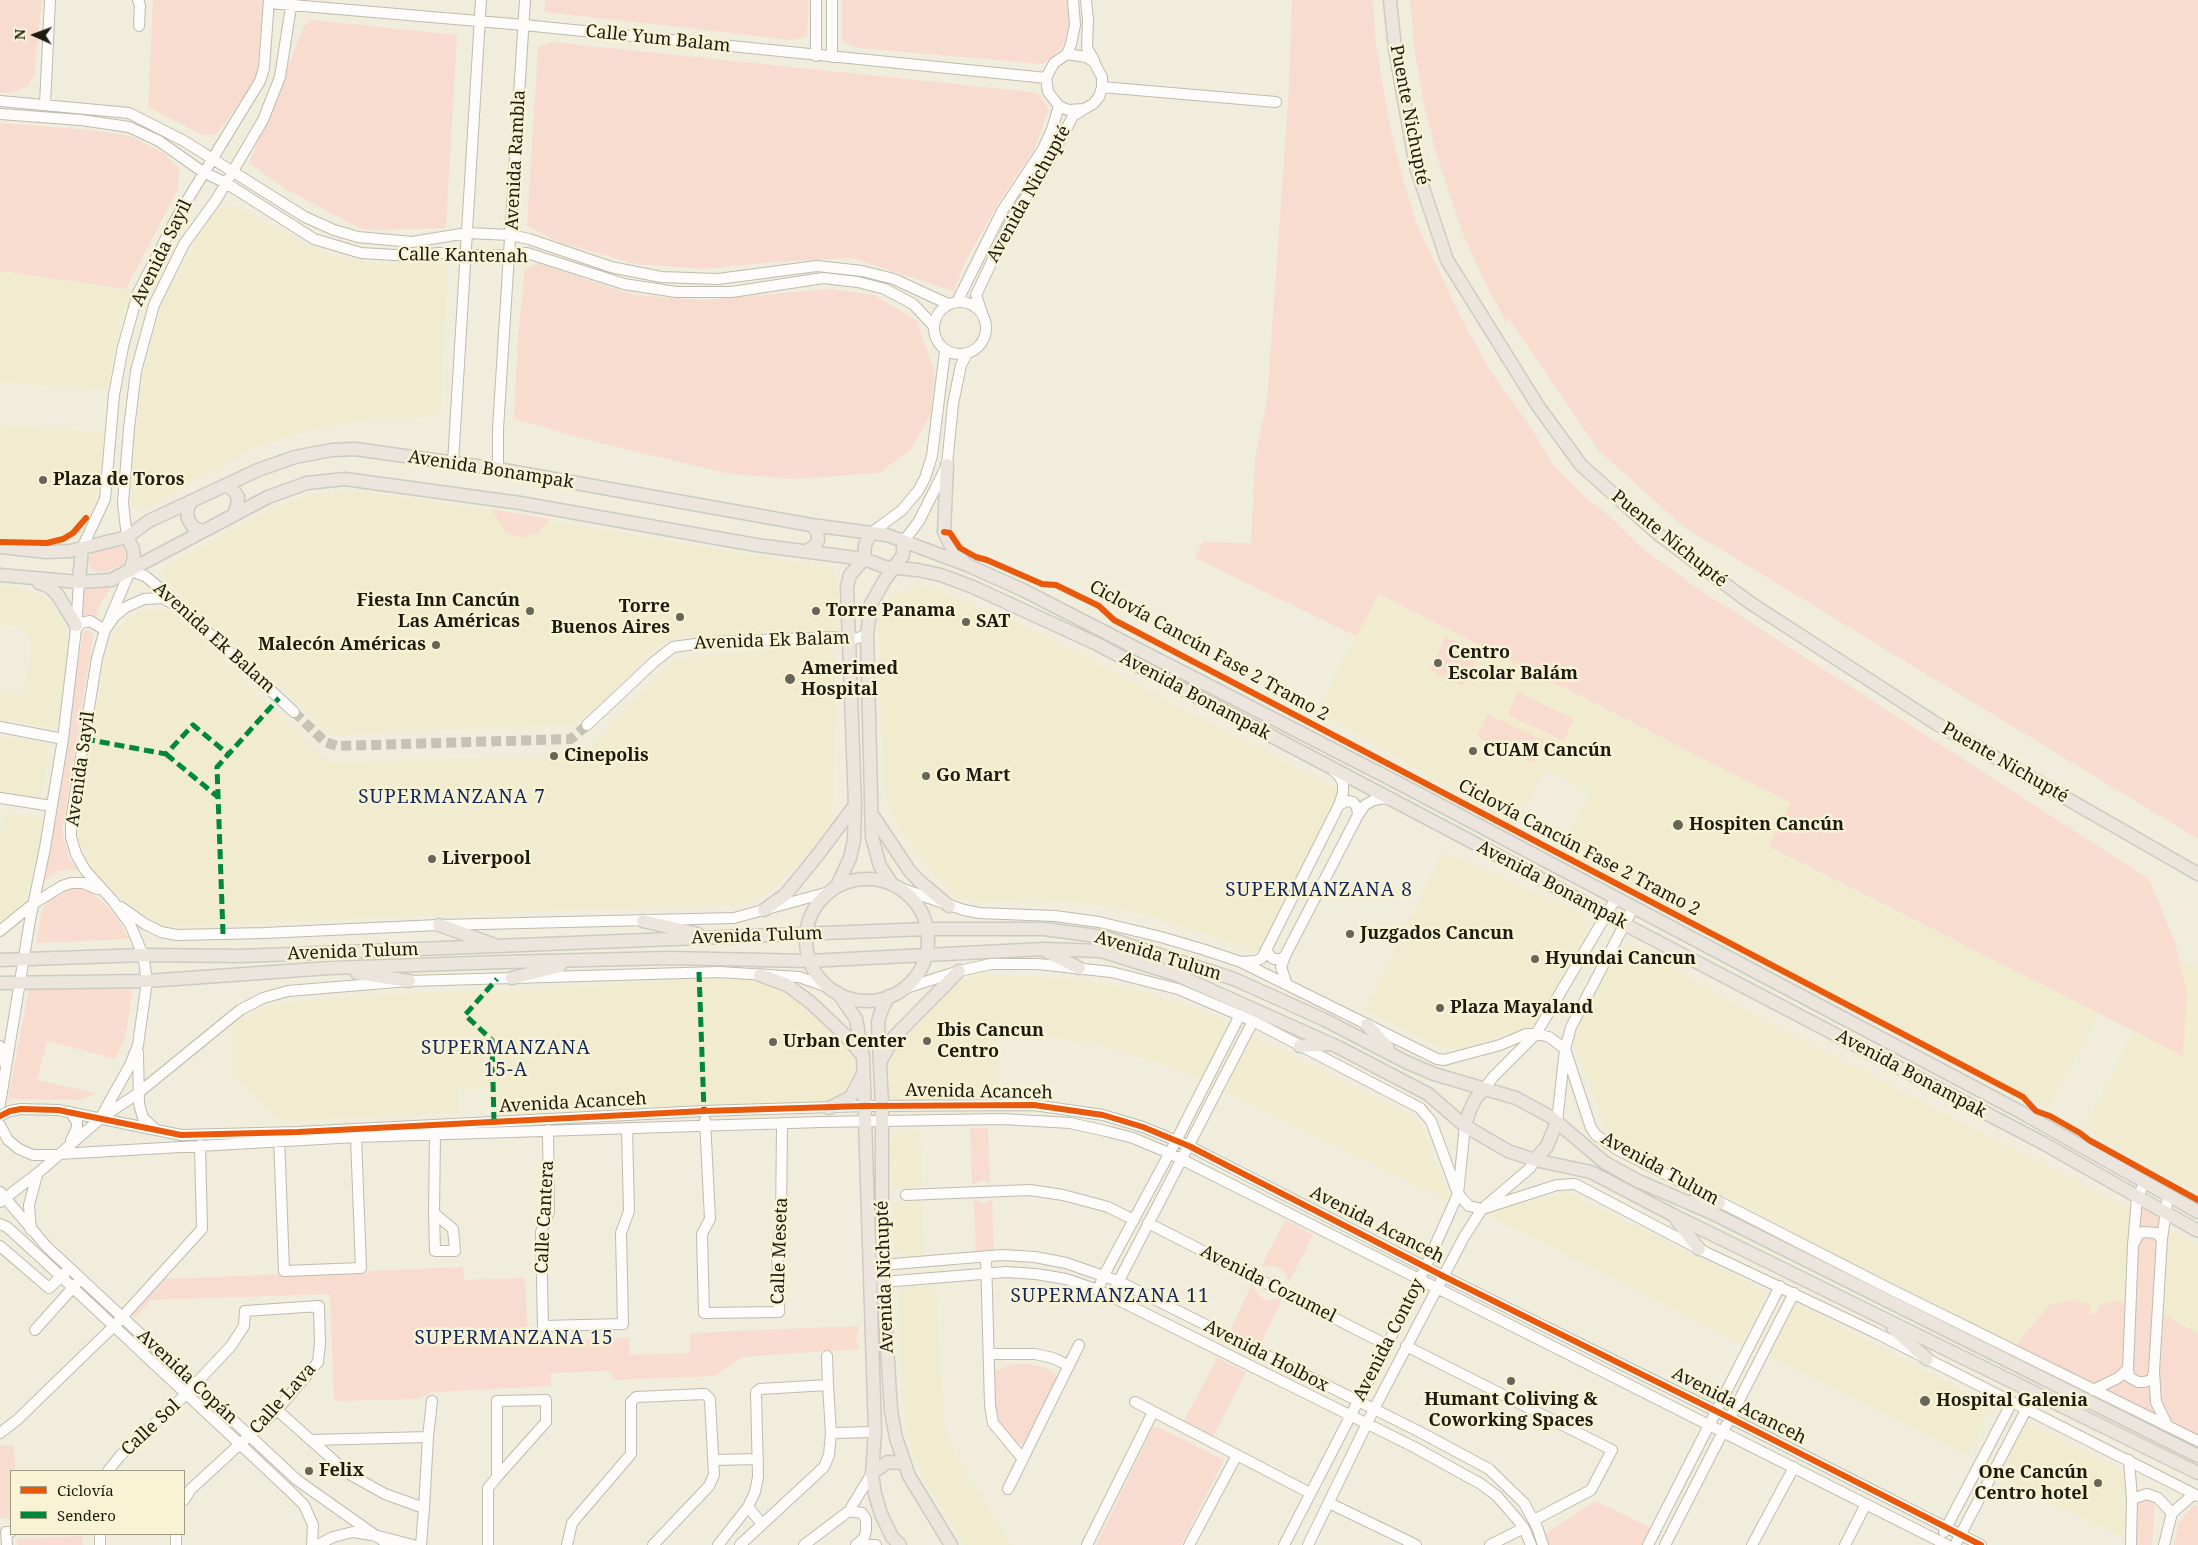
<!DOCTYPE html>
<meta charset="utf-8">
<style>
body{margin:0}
#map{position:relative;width:2198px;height:1545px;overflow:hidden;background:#f0eddd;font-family:"Noto Serif",serif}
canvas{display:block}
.legend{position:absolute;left:10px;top:1470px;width:175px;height:65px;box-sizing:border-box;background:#f8f3d5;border:1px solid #a09d86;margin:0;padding:6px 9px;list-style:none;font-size:15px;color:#1d1b10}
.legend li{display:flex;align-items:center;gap:10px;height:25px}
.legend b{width:25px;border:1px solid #a09d86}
.north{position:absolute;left:10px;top:10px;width:50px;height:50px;-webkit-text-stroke:4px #f8f3d5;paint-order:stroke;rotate:272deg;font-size:14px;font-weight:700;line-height:20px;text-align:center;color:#1d1b10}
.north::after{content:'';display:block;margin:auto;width:18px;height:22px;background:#1d1b10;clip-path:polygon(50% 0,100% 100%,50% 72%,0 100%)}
</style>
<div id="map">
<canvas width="2198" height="1545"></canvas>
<ul class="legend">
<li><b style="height:6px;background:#e8590c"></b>Ciclovía</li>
<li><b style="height:6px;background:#00873e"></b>Sendero</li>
</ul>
<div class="north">N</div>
</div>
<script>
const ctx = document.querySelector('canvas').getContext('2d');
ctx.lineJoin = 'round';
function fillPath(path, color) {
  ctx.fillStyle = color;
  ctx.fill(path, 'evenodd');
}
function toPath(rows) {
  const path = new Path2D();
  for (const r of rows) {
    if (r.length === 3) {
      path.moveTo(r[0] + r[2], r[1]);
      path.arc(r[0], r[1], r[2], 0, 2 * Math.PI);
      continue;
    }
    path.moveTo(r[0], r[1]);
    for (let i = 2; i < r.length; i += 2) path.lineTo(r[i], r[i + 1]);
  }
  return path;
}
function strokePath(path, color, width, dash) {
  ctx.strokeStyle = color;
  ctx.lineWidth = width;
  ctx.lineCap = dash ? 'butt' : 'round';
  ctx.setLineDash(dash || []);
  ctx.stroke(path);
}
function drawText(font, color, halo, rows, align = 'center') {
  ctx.font = font + ' "Noto Serif",serif';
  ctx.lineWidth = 5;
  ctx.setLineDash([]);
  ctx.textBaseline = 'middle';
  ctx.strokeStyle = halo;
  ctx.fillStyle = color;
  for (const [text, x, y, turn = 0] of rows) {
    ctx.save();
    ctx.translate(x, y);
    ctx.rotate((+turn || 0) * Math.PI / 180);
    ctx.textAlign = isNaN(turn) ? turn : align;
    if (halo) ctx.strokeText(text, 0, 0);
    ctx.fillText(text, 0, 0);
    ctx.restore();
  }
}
fillPath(toPath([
 [225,206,238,207,299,242,331,254,372,264,447,264,441,406,436,413,419,418,361,421,311,430,252,449,147,508,131,507,131,476,143,372,163,302,210,216],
 [0,271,133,291,120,320,107,390,0,382],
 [0,424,104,433,99,485,91,515,79,529,61,540,37,546,0,544],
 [337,491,362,492,427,500,832,568,836,577,839,630,687,636,668,641,657,646,588,716,572,726,453,729,333,736,185,600,164,578,165,569,168,564,266,512,295,499],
 [0,586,17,587,41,594,52,602,63,620,69,640,69,658,56,729,0,719,0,691,23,695,32,648,27,634,18,626,0,624],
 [920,586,937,590,1020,623,1332,786,1339,793,1338,803,1258,955,1225,941,1142,914,1111,907,1076,902,1032,900,984,902,952,896,899,828,885,795,878,624,882,609,894,594],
 [1378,594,1792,803,1769,846,1837,882,2100,1013,2048,1108,1562,851,1591,792,1545,769,1516,827,1317,711],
 [158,609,173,612,328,762,582,756,673,660,678,658,825,646,832,648,836,654,836,704,832,820,829,829,789,874,768,893,745,903,720,906,495,913,205,925,159,925,115,893,99,879,82,849,78,839,88,760,105,660,110,638,127,618,140,611],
 [0,736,49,744,41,802,0,796],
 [5,812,48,819,31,884,21,906,0,924,0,840],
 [1444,851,1579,912,1584,917,1588,927,1585,938,1538,1023,1462,1049,1440,1047,1364,1009],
 [1626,944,1637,947,1755,1015,2129,1208,2126,1362,2015,1350,1609,1134,1573,1043,1583,1015,1616,952],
 [2180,959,2198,967,2198,1192,2154,1170,2084,1128,2134,1031,2183,1056,2187,992],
 [978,974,1069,978,1135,989,1215,1014,1222,1019,1226,1027,1202,1080,1150,1060,1095,1044,1058,1038,998,1038,999,1104,892,1103,887,1095,886,1084,887,1056,892,1047,953,987,965,979],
 [705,978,755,979,789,992,816,1013,837,1034,852,1056,854,1071,848,1086,839,1096,823,1105,693,1105,494,1115,493,1088,458,1089,459,1112,281,1122,234,1075,233,1025,241,1018,264,1007,293,1001,421,992,529,990],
 [1251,1035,1419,1120,1449,1195,1449,1202,1225,1091],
 [920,1130,922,1186,891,1188,889,1144,894,1135,902,1132],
 [1568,1192,1759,1287,1763,1293,1762,1302,1740,1344,1483,1212],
 [922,1201,924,1258,903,1257,895,1248,893,1203],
 [2170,1230,2198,1246,2198,1437,2167,1423,2158,1391],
 [936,1286,943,1419,946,1434,959,1463,1012,1545,964,1545,926,1484,911,1447,901,1391,899,1297,902,1289,908,1287],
 [1796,1305,1800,1305,1984,1401,1990,1406,1990,1411,1968,1456,1768,1356,1793,1307],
 [2028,1424,2124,1472,2127,1485,2126,1539,1995,1475,2023,1425]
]), '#f1ebcf');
fillPath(toPath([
 [0,0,42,0,34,75,28,86,12,93,0,93],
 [153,0,263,0,257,78,216,135,203,135,148,107],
 [545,0,809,0,807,36,793,40,545,12],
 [842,0,1069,0,1075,25,1061,48,1043,64,859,48,842,42],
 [1292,0,1373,0,1376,45,1390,126,1403,179,1416,222,1463,322,1490,370,1531,428,1554,466,1585,497,1607,514,1643,549,1697,588,2149,879,2175,942,2187,992,2183,1056,1769,846,1791,803,1379,594,1356,636,1195,558,1203,542,1251,543,1255,459,1267,401,1289,88],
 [1410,0,2198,0,2198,839,1684,527,1599,451,1507,316,1507,323,1484,280,1462,232,1437,156,1424,105,1415,53],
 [312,20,457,35,446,228,364,230,287,190,249,163,304,26],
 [551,42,1032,92,1040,95,1049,110,1034,150,999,202,965,262,954,291,852,258,776,262,704,269,636,264,559,242,527,226,538,47],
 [0,123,91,130,130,136,162,152,179,168,178,189,126,289,0,271],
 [539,263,633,295,703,300,830,289,874,295,916,320,935,372,931,414,910,450,879,473,795,479,730,474,592,441,514,419,518,336,525,269],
 [491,509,520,514,550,519,538,533,520,538,507,533],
 [113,544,120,546,125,551,125,559,122,565,105,572,92,571,88,561,92,551],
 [114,582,99,607,96,617,81,615,84,584],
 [91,630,93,636,62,831,69,858,78,869,58,871,50,876,42,883,83,634,85,631],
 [1446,637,1479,653,1463,686,1430,670],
 [1518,692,1574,719,1564,741,1508,715],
 [1488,714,1544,741,1534,763,1477,737],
 [76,886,84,887,102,901,116,916,129,939,37,943,41,913,48,900,60,890],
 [133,986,126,1034,116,1059,47,1041,37,1080,96,1093,82,1100,8,1099,29,989],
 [970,1128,988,1128,990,1183,983,1180,972,1184],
 [2137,1198,2165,1213,2154,1390,2167,1425,2015,1350,2021,1338,2051,1304,2075,1300,2089,1304,2091,1314,2096,1314,2100,1305,2116,1301,2126,1303],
 [992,1199,994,1256,976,1257,974,1200,984,1204],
 [1285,1220,1313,1235,1289,1282,1284,1272,1279,1268,1274,1266,1261,1267],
 [463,1267,464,1280,525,1278,528,1342,629,1338,630,1355,690,1353,690,1333,859,1326,856,1340,860,1349,743,1357,714,1376,616,1380,608,1371,551,1373,551,1386,434,1392,417,1399,334,1401,330,1294,151,1300,135,1318,130,1313,161,1279],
 [1252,1284,1259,1295,1266,1301,1283,1298,1257,1350,1228,1335],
 [2164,1315,2198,1334,2198,1437,2167,1423,2158,1391],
 [1217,1358,1246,1372,1212,1438,1183,1423],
 [1013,1364,1029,1364,1043,1367,1054,1373,1058,1378,1027,1442,1021,1444,1011,1439,996,1420,994,1398,995,1371],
 [1158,1427,1224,1460,1181,1545,1096,1545,1152,1429],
 [4,1445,14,1445,15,1471,11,1471,11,1518,0,1518,0,1446],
 [2145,1499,2151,1501,2155,1506,2152,1545,2135,1545,2137,1507,2139,1501],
 [1596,1501,1653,1529,1644,1545,1546,1545,1543,1535],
 [2194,1505,2198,1507,2198,1545,2174,1545,2179,1522],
 [82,1536,83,1545,18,1545,17,1539]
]), '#f8dcd0');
strokePath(toPath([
 [294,712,325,742,337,746,571,739,587,725]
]), '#c6c3b4', 10, [10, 5]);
const minor = toPath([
 [138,0,140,5,139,26],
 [1086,0,1088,20,1087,48,1094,60],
 [269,3,524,25,1046,78],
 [1067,54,1086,57,1094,62,1102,77,1102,87,1099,97,1093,104,1084,109,1068,110,1059,106,1048,92,1046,78,1054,63,1067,54],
 [1067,54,1071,44,1075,25,1073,0],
 [816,56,816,0],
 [832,57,832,0],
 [1102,87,1276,102],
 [0,101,129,113,184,141,305,217,334,230,358,237,412,242,467,233,511,235,529,239,611,267,661,277,718,279,817,266,862,271,894,279,948,304],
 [45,104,50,0],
 [0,114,81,120,129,127,159,141,203,172,226,183,314,239,361,253,411,256,439,253,489,256,527,253,624,284,676,292,732,292,823,278,858,282,885,289,913,304,933,325],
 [960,328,26],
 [957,302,1002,211,1043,149,1052,129,1059,106],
 [982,313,976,295,1014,215,1046,167,1073,116,1084,109],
 [453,463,481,0],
 [498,469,498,429,525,0],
 [871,533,902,510,918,491,925,478,932,456,945,351],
 [127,537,123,503,129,428,136,371,154,305,184,244,216,200,263,120,280,77,292,0],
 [903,542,919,521,947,465,953,404,961,365,967,354],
 [82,548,105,499,114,395,123,347,138,293,177,217,260,81,264,68,269,0],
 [76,629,81,623,90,621,105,630,114,617,126,607,144,599,163,598,171,603],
 [587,725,654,662,673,647,710,642,834,637,854,639,867,635],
 [0,727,63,739],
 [0,798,52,806],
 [1339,805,1347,801,1353,802,1357,807,1358,815],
 [897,887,964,910,979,913,1055,916,1099,922,1161,937,1205,950,1241,962,1437,1059,1444,1060,1500,1045,1526,1034,1536,1034,1549,1037,1565,1049,1591,1128,1596,1135,1618,1150,1890,1289,2198,1441],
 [121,907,145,924,161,932,177,935,264,933,439,925,734,918,829,892],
 [0,931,33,904,62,886,71,883,83,883,98,889],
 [1266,949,1270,956,1274,959,1281,959,1285,956],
 [1241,962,1256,961,1262,958,1339,805,1343,793,1343,784,1340,777,1334,771],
 [1287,985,1281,967,1285,956,1358,815,1365,805,1374,800,1384,798,1391,800],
 [903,989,959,971,991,964,1038,964,1111,972,1178,989,1253,1021,1420,1108,1431,1121,1458,1194,1469,1206,1482,1209,1557,1185,1575,1184,1699,1249,1874,1332,2198,1496],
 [0,1046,5,1064],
 [138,1052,139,1104,143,1118,155,1129],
 [1484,1089,1493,1077,1536,1034,1616,898],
 [0,1104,30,920,45,848,63,739,76,629,79,582],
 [70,1112,77,1122,77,1128,71,1140],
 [0,1116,10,1111,21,1109,58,1110,181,1135,298,1132,704,1111,864,1106,1034,1105,1103,1115,1143,1127,1189,1146,1443,1276,1730,1418,1981,1545],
 [101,1118,137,1094,240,1010,263,998,288,991,409,981,719,972,799,977,828,987],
 [705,1120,710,1219,702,1234,704,1313,779,1312,777,1248,781,1227,782,1123],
 [1557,1122,1565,1049,1571,1027,1633,908],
 [0,1125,8,1140,19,1149,33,1155,41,1155,356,1137,821,1122,1002,1119,1070,1123,1106,1131,1133,1138,1169,1153,1947,1545],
 [548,1130,549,1212,541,1232,543,1326,623,1324,621,1233,629,1211,627,1128],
 [279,1136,284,1271,361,1268,356,1137],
 [0,1192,47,1247,297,1480,389,1545],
 [906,1195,1030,1190,1063,1195,1108,1207,1134,1220],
 [0,1202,38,1173,100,1119,130,1065,138,1045,147,981,143,955,130,924,113,901,85,870,76,854,71,837,71,820,97,658,105,630,130,571,145,576,162,590,294,712],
 [434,1213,453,1229,455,1251,435,1251,434,1213],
 [434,1213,435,1134],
 [1148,1223,1387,1345],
 [0,1224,7,1227,39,1256,289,1490,304,1505,313,1525,312,1545],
 [31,1230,29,1205,37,1175],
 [2134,1243,2139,1234,2143,1232,2156,1233,2162,1239],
 [0,1246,49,1288,66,1272],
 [986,1257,990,1405,993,1423,1023,1459],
 [882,1265,1002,1255,1035,1257,1066,1263,1118,1281,1420,1432,1489,1469,1524,1503,1537,1527,1543,1545],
 [883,1282,1006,1272,1036,1274,1066,1279,1098,1290,1414,1447,1481,1484,1497,1496,1516,1518,1524,1528,1531,1545],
 [1098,1290,1104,1275,1176,1141,1240,1015],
 [1111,1296,1253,1021],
 [35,1330,77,1283],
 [1406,1346,1612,1450,1591,1490,1534,1520],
 [989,1354,1035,1354,1053,1358,1069,1366],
 [827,1356,828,1385],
 [2128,1369,2129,1377,2138,1382,2145,1382,2152,1379,2154,1372],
 [2093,1390,2118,1378,2128,1369,2133,1245,2137,1198,2144,1184],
 [1135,1402,1310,1493],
 [277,1410,349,1474,385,1494,424,1508,428,1437,312,1440],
 [2167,1425,2156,1402,2154,1371,2162,1239,2168,1196],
 [0,1433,17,1420,114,1326,202,1229,200,1145],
 [831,1433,875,1432],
 [428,1437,432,1401],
 [714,1460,758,1459],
 [2129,1460,2132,1499,2131,1545],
 [108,1471,120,1456,186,1394,231,1346,244,1326,245,1311,319,1306,320,1344,318,1362,277,1410,191,1489,184,1500],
 [1008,1489,1079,1345],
 [2132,1499,2147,1494,2158,1498,2172,1513],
 [1329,1503,1416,1545],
 [748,1507,762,1524],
 [849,1511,862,1513,866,1519,866,1531,864,1538,856,1545],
 [1944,1532,2012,1402],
 [100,1534,100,1545],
 [176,1534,176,1545],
 [7,1545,6,1532,11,1532],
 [318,1545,333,1537,353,1532,378,1536,413,1545],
 [421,1545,424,1508],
 [488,1545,488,1488,497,1477,546,1422,546,1400,497,1401,497,1477],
 [567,1545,572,1523,631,1454,631,1402,636,1397,705,1394,710,1399,714,1475,709,1486,653,1545],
 [718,1545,748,1507,755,1492,758,1477,756,1392,760,1389,828,1385,831,1433,829,1455,824,1467,740,1545],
 [804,1545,849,1511,872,1473],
 [856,1545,876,1545],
 [1087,1545,1153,1412],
 [1189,1545,1237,1455],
 [1284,1545,1387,1345,1426,1266,1458,1194,1465,1126],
 [1308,1545,1374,1409,1464,1237,1482,1209,1530,1168,1535,1160],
 [1490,1545,1524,1528],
 [1648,1545,1780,1286],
 [1665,1545,1794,1293],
 [1752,1545,1794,1467],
 [1845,1545,1866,1504],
 [1955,1545,2026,1410],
 [2164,1545,2172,1513,2194,1494]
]);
const major = toPath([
 [1390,0,1395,49,1416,167,1447,260,1538,406,1581,465,1658,534,1749,602,1937,724,2198,874],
 [947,465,944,532,954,552,965,563],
 [226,485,233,490,238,497,237,506,234,514],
 [191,501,187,511,188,519,193,527,202,531],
 [127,537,133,549,134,557,130,571],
 [0,547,46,552,70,551,127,537,149,521,258,470,295,457,332,450,355,449,498,469,811,525,887,535,967,565,1023,590,1408,788,2019,1111,2198,1212],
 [806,551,815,546,818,540,817,531,811,525],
 [864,559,865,545,871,533],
 [0,575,79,582,111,580,268,497,307,483,345,479,520,503,756,545,864,559,885,567,918,570,941,575,973,587,1097,644,1495,854,1624,924,2043,1143,2198,1231],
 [79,582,82,548],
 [39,583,48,586,57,594,76,625],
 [871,813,909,870,918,880,949,906],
 [867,940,61],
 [892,884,880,866,872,837,867,635,871,604,884,581,903,555,903,542],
 [837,886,850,858,854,840,855,805,847,587,850,575,864,559],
 [764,910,786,894,820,852,855,805],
 [643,921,698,934],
 [439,925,495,945],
 [1046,951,1079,968],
 [0,960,143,955,241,956,927,929,1044,929,1104,937,1234,979,1325,1020,1406,1062,1434,1074,1516,1098,1551,1117,1604,1162,1636,1180,1712,1213,2198,1456],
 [357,973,409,981],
 [760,975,787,985,810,1002,845,1035,863,1056],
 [512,978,560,966],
 [0,983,147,981,330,968,503,962,669,958,809,961,1044,949,1101,951,1175,974,1338,1047,1428,1094,1465,1126,1508,1151,1535,1160,1591,1172,1673,1215,2198,1473],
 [838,993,856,1019,863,1056,875,1432,872,1473,875,1494,881,1514,892,1537,900,1545],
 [889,996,882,1009,878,1022,882,1105,882,1265,891,1411,896,1438,909,1476,951,1545],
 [1367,1025,1388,1048],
 [1300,1046,1330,1044],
 [880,1062,894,1037,959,971],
 [829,1108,851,1097,863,1074],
 [1465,1126,1470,1110,1476,1098,1484,1089],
 [1535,1160,1547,1146,1557,1122],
 [1690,1202,1714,1200,1719,1203],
 [1676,1219,1699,1249],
 [1893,1328,1927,1359],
 [872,1473,888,1462,903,1463]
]);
strokePath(minor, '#bebcaf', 12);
strokePath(major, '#cccbc3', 15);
strokePath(minor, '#fdfcfa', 10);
strokePath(major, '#ebe5dd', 12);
strokePath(toPath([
 [85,739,166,754,193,725,228,754],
 [166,754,218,797],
 [223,934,217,767,279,698],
 [699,972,704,1111],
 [494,1122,492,1040,465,1015,497,979]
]), '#00873e', 5, [10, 5]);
strokePath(toPath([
 [944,532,950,533,960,548,976,557,987,560,1042,584,1056,585,1099,606,1114,620,2023,1097,2036,1111,2050,1116,2080,1133,2089,1140,2198,1200],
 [0,542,47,543,63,539,73,533,86,518],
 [0,1116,10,1111,21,1109,58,1110,181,1135,298,1132,704,1111,864,1106,1034,1105,1103,1115,1143,1127,1189,1146,1443,1276,1730,1418,1981,1545]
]), '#e8590c', 6);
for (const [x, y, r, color] of [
 [43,480,5,"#676458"],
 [530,611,5,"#676458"],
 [816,611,5,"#676458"],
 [680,617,5,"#676458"],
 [966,622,5,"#676458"],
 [436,645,5,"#676458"],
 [1438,663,5,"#676458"],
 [790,679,6,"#676458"],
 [1473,751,5,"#676458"],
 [554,756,5,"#676458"],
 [926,776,5,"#676458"],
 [1678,825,6,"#676458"],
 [432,859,5,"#676458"],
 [1350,934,5,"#676458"],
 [1535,959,5,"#676458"],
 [1440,1008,5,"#676458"],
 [927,1041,5,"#676458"],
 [773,1042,5,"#676458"],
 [1511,1381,5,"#676458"],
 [1925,1401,6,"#676458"],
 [309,1471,5,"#676458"],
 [2098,1483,5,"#676458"]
]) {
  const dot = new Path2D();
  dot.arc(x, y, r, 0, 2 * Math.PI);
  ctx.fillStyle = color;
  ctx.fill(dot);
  strokePath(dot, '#f8f3d5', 2);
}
drawText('18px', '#1d1b10', '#f8f3d5', [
 ["Calle Yum Balam",658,39,6],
 ["Puente Nichupté",1409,115,79],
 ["Avenida Rambla",516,160,-87],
 ["Avenida Nichupté",1029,194,-61],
 ["Avenida Sayil",162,253,-64],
 ["Calle Kantenah",463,256,1],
 ["Avenida Bonampak",491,470,9],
 ["Puente Nichupté",1669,539,39],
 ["Avenida Ek Balam",214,638,42],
 ["Avenida Ek Balam",772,641,-2],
 ["Ciclovía Cancún Fase 2 Tramo 2",1209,651,29],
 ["Avenida Bonampak",1195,696,28],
 ["Puente Nichupté",2005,763,30],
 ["Avenida Sayil",81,769,-82],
 ["Ciclovía Cancún Fase 2 Tramo 2",1579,848,28],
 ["Avenida Bonampak",1552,885,28],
 ["Avenida Tulum",757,936,-2],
 ["Avenida Tulum",353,952,-2],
 ["Avenida Tulum",1158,956,17],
 ["Avenida Bonampak",1911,1074,28],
 ["Avenida Acanceh",979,1092,1],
 ["Avenida Acanceh",573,1103,-3],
 ["Avenida Tulum",1660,1169,29],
 ["Calle Cantera",545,1217,-87],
 ["Avenida Acanceh",1377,1225,27],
 ["Calle Meseta",780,1251,-88],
 ["Avenida Nichupté",885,1277,-92],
 ["Avenida Cozumel",1268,1284,27],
 ["Avenida Contoy",1389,1340,-63],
 ["Avenida Holbox",1266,1356,27],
 ["Avenida Copán",187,1377,43],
 ["Calle Lava",283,1399,-48],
 ["Avenida Acanceh",1739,1406,27],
 ["Calle Sol",151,1428,-43]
]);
drawText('bold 18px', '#1d1b10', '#f8f3d5', [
 ["Plaza de Toros",53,480],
 ["Fiesta Inn Cancún",520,601,"right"],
 ["Las Américas",520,622,"right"],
 ["Torre",670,607,"right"],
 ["Buenos Aires",670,628,"right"],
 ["Torre Panama",826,611],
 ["SAT",976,622],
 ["Malecón Américas",426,645,"right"],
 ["Centro",1448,653],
 ["Escolar Balám",1448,674],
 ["Amerimed",801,669],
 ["Hospital",801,690],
 ["CUAM Cancún",1483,751],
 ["Cinepolis",564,756],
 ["Go Mart",936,776],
 ["Hospiten Cancún",1689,825],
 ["Liverpool",442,859],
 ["Juzgados Cancun",1360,934],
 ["Hyundai Cancun",1545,959],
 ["Plaza Mayaland",1450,1008],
 ["Ibis Cancun",937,1031],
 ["Centro",937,1052],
 ["Urban Center",783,1042],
 ["Humant Coliving &",1511,1400,"center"],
 ["Coworking Spaces",1511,1421,"center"],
 ["Hospital Galenia",1936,1401],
 ["Felix",319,1471],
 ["One Cancún",2088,1473,"right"],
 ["Centro hotel",2088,1494,"right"]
], 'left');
ctx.letterSpacing = '1px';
drawText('19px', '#14275d', '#f8f3d5', [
 ["SUPERMANZANA 7",452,798],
 ["SUPERMANZANA 8",1319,891],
 ["SUPERMANZANA",506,1049],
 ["15-A",506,1071],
 ["SUPERMANZANA 11",1110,1297],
 ["SUPERMANZANA 15",514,1339]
]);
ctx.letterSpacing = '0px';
</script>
